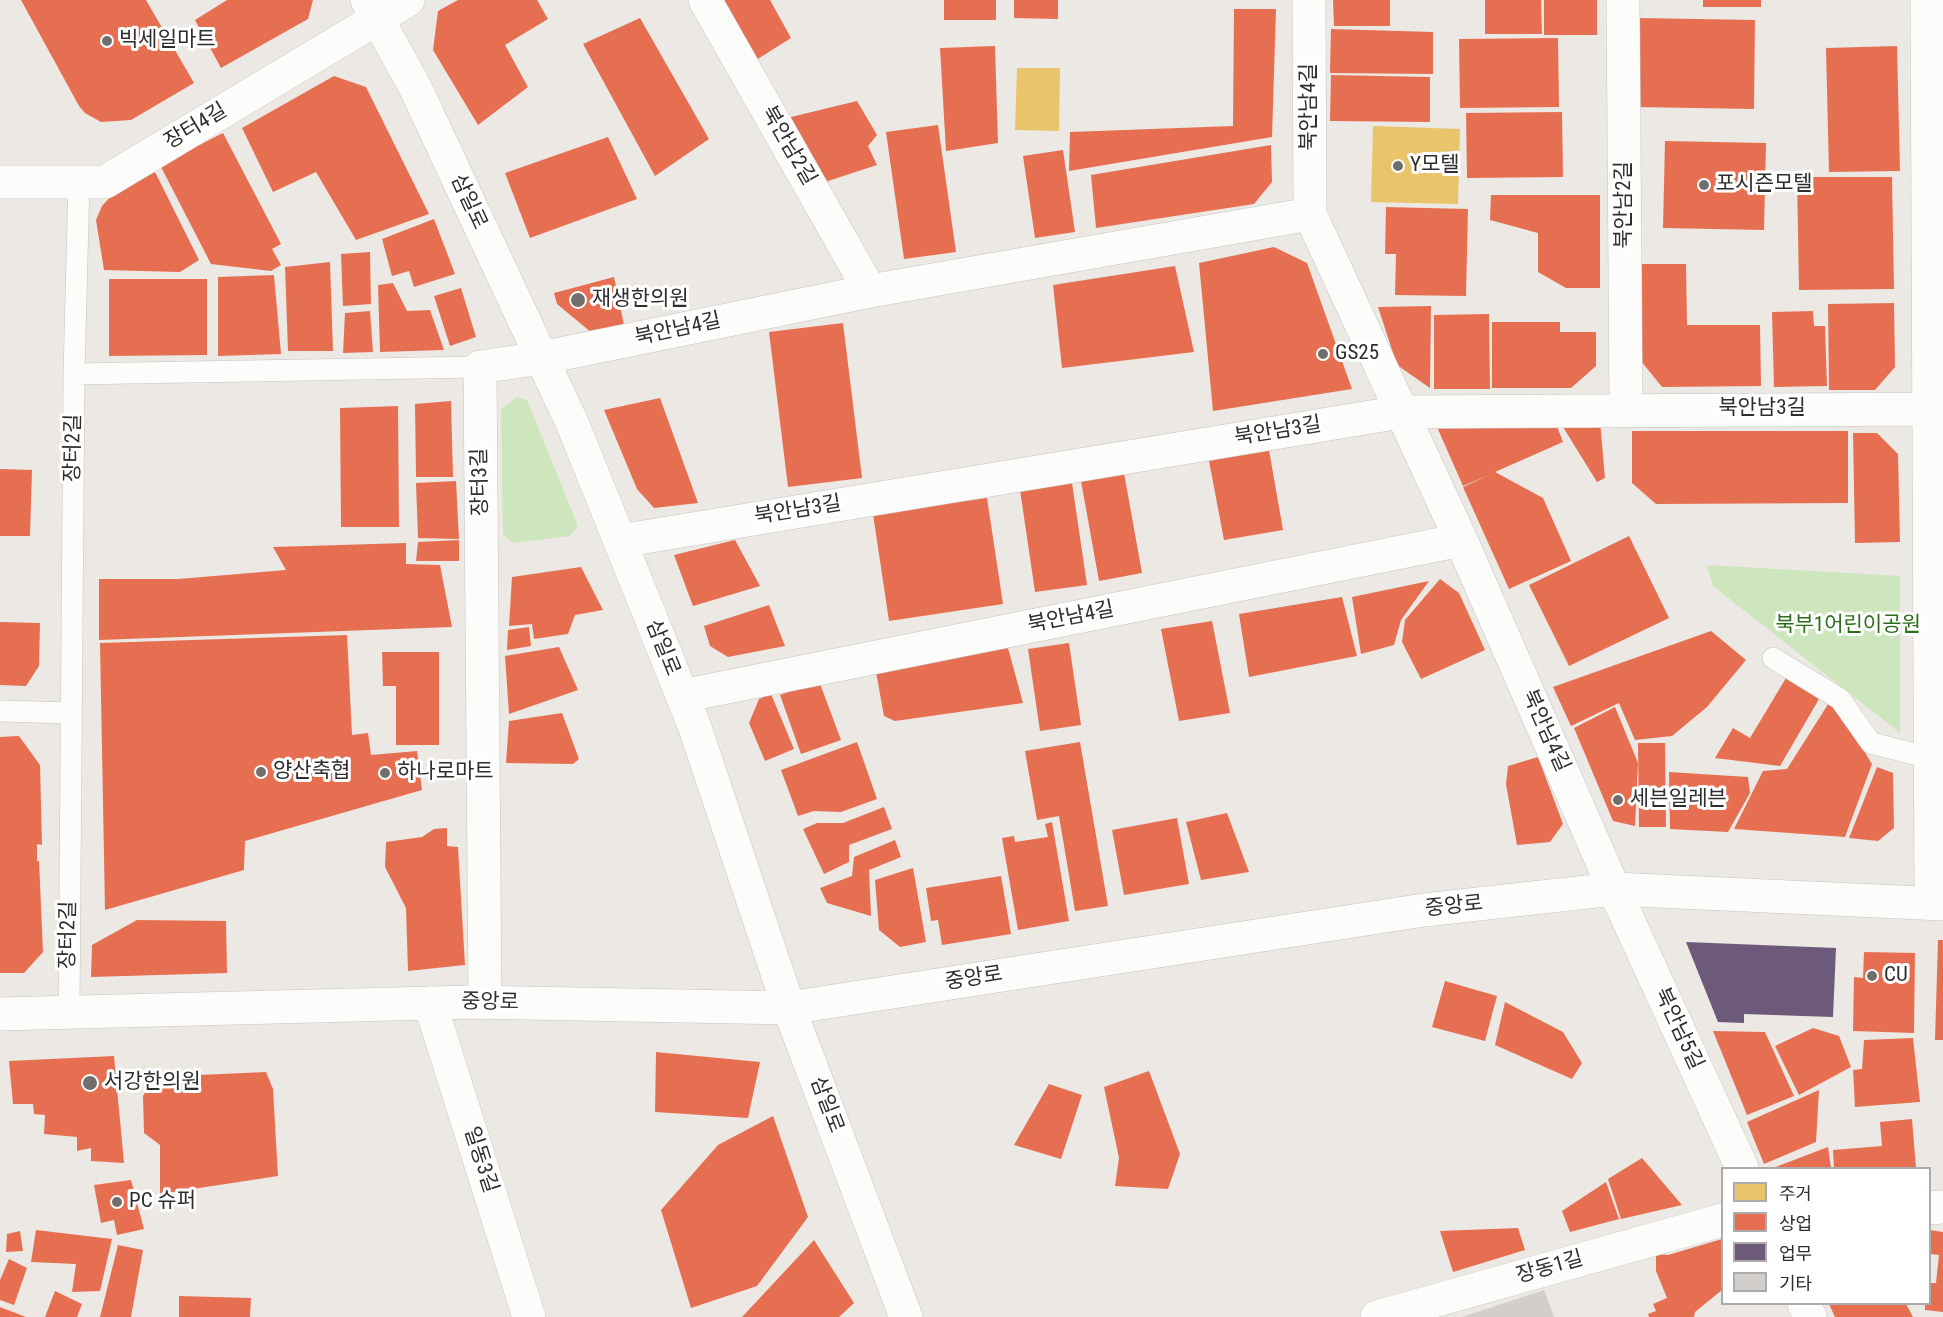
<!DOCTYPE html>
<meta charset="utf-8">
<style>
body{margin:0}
#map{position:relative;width:1943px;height:1317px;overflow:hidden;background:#ece8e4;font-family:"Roboto Condensed","Noto Sans KR",sans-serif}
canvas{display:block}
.legend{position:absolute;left:1721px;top:1167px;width:210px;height:138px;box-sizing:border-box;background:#fff;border:2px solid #ababab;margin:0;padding:8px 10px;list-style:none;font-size:18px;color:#2e2e2e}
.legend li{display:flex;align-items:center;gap:12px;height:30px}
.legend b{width:30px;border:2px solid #ababab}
</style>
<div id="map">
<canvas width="1943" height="1317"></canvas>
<ul class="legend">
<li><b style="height:16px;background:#e9c46a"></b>주거</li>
<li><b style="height:16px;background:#e76f51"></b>상업</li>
<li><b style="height:16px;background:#6d597a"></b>업무</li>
<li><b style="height:16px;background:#d1cecb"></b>기타</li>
</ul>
</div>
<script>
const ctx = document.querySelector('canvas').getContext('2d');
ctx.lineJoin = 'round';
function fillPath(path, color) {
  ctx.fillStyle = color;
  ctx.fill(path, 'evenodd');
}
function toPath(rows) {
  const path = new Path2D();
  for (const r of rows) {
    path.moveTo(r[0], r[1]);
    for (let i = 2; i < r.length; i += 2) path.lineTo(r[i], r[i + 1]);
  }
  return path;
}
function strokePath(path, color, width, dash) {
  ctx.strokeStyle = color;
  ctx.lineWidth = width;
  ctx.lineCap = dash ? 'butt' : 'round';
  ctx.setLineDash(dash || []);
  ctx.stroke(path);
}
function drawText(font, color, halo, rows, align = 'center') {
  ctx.font = font + ' "Roboto Condensed","Noto Sans KR",sans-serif';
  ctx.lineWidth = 6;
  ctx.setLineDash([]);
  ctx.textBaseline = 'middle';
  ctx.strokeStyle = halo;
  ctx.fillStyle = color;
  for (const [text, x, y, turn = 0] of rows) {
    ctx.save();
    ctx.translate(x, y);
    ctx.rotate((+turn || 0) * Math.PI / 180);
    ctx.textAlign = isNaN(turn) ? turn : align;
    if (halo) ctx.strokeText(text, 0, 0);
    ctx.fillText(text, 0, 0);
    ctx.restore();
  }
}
fillPath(toPath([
 [517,397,527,400,578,526,570,536,513,543,503,534,501,409],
 [1707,565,1900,576,1900,733,1713,586]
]), '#cee6be');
fillPath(toPath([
 [1017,68,1060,68,1059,131,1015,130],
 [1373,126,1460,129,1458,204,1371,202]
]), '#e9c46a');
fillPath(toPath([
 [21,0,146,0,194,83,131,120,101,122,85,113,79,106],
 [227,0,313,0,308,19,221,68,195,20],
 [458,0,537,0,548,19,505,45,528,87,478,125,433,50,438,11],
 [717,0,770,0,791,38,753,62],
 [944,0,996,0,996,20,944,20],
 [1014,0,1058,0,1058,19,1014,18],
 [1333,0,1390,0,1390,26,1334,26],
 [1485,0,1541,0,1542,34,1485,34],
 [1544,0,1597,0,1597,35,1544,35],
 [1703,0,1761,0,1761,7,1703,7],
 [1234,9,1276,9,1272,137,1069,171,1070,132,1233,126],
 [640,18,709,139,655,176,583,44],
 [1638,18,1755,20,1754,109,1636,107],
 [1331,29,1433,32,1433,74,1330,73],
 [1558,38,1559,107,1460,108,1459,39],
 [995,46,998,143,946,151,940,48],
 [1897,46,1900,171,1829,172,1826,48],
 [1331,75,1430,77,1430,122,1330,121],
 [334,76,366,87,429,214,356,240,316,172,273,192,242,128],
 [857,101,877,135,868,146,877,165,825,182,787,118],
 [1562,112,1563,177,1467,178,1466,113],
 [938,125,956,252,904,259,886,132],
 [223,133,281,244,272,249,281,265,271,271,211,264,160,165],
 [608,137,637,199,530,238,505,173],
 [1665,141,1766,143,1764,230,1663,228],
 [1271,145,1272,182,1254,204,1096,228,1091,175],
 [1063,150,1075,232,1035,238,1023,156],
 [155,172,199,260,180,272,104,270,96,220,102,206,111,196],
 [1797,177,1892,177,1894,289,1799,290],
 [1491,195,1600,195,1600,288,1566,288,1538,272,1538,233,1490,220],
 [1386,207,1468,209,1466,296,1395,295,1396,254,1385,254],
 [434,219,455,274,414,287,409,271,392,276,382,239],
 [1274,247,1307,263,1352,389,1213,411,1199,263],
 [370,252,371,304,343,306,341,254],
 [330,262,333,351,288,351,285,267],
 [1640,264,1686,264,1687,325,1760,325,1761,386,1662,387,1641,361],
 [1175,266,1194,352,1062,368,1053,285],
 [274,275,281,354,218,356,218,277],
 [614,277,624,325,592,333,557,304,554,293],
 [109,279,207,279,207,355,109,356],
 [393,283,407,311,430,310,444,350,380,352,378,285],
 [461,288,476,337,450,346,434,296],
 [1894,303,1895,367,1875,390,1829,390,1828,304],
 [1431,306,1430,388,1397,365,1378,307],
 [370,311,373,352,343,353,345,313],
 [1813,311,1814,326,1825,326,1827,386,1774,387,1772,312],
 [1489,314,1490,389,1434,389,1434,315],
 [1492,322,1560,322,1560,332,1596,332,1596,366,1571,388,1492,388],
 [843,323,862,478,788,487,769,332],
 [660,398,698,503,654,508,637,489,604,410],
 [451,401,453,477,416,477,415,404],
 [398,406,399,527,341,527,340,408],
 [1553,416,1563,442,1495,472,1543,498,1571,561,1509,589,1463,487,1489,475,1463,486,1437,427],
 [1558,419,1600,421,1605,478,1597,482],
 [1632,431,1848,431,1848,503,1656,504,1632,483],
 [1853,433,1877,433,1898,454,1900,542,1855,543],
 [1269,450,1283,530,1224,540,1209,461],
 [0,469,32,470,30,536,0,536],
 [1124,473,1142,573,1099,581,1081,481],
 [1071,476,1087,585,1035,592,1019,483],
 [456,481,459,539,418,538,416,483],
 [987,498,1003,604,889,621,873,514],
 [1629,536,1669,618,1569,666,1529,585],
 [459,540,459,561,416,561,418,542],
 [735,540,760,586,693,606,674,555],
 [406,543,406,564,440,565,452,627,99,640,99,579,178,579,286,570,273,547],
 [581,567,603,610,575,615,568,634,534,639,532,624,509,626,512,577],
 [1440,579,1459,593,1485,650,1421,679,1402,642,1405,620],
 [1429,581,1401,620,1394,645,1361,654,1352,597],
 [1342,597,1357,656,1249,677,1239,614],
 [769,605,785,646,728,657,710,646,704,626],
 [1212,621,1230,713,1179,721,1161,629],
 [0,622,40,623,39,666,26,686,0,685],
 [529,627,531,646,507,650,508,630],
 [1711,631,1746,660,1707,707,1672,736,1635,740,1619,703,1571,726,1553,687],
 [347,635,352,735,368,733,371,755,417,751,422,790,245,841,244,870,105,910,100,643],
 [1069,643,1081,725,1040,731,1028,649],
 [559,647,578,690,509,714,505,656],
 [1008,648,1023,703,895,721,884,716,876,672],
 [382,652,439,652,439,745,396,745,396,686,383,686],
 [1786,678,1819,699,1780,766,1715,758,1733,728,1750,738],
 [819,681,841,740,801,754,780,695],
 [771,694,794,749,765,761,749,723,759,699],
 [1832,698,1872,764,1845,837,1734,829,1763,771,1787,769],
 [1615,707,1638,763,1635,826,1613,821,1574,728],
 [562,713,579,759,573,764,506,763,509,721],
 [19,736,40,765,42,845,37,844,37,861,39,861,43,952,24,973,0,973,0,737],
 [857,742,877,799,841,812,814,811,798,816,781,770],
 [1080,742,1108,906,1075,911,1059,816,1037,820,1025,751],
 [1638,743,1665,743,1666,827,1639,827],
 [1538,757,1563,824,1550,842,1517,845,1506,784,1508,766],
 [1877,767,1893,773,1894,828,1878,841,1849,838],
 [1669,772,1748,777,1750,793,1728,832,1670,829],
 [884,807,892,829,849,845,849,862,824,874,803,829,817,823,843,823],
 [1227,813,1249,872,1201,880,1186,822],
 [1177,818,1189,884,1124,895,1112,830],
 [1052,822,1069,921,1018,930,1002,838,1014,836,1015,842,1048,837,1045,824],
 [447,828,447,846,458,847,465,965,408,971,406,908,385,867,386,842,422,837,434,829],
 [895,840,901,857,869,870,871,916,827,903,820,888,852,876,854,857],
 [913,868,926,942,900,947,879,930,875,880],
 [1001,876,1011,934,942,945,938,920,931,921,926,888],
 [137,920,226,921,227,973,91,977,92,945],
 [1938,940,1943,940,1943,1040,1935,1040],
 [1864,952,1915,953,1914,1033,1853,1031,1854,977,1863,978],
 [1445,981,1497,996,1485,1041,1432,1027],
 [1505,1002,1563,1032,1582,1063,1572,1079,1495,1045],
 [1813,1028,1839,1036,1851,1067,1799,1095,1775,1046],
 [1713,1031,1765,1032,1794,1096,1747,1115],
 [1913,1038,1920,1102,1855,1107,1853,1070,1862,1069,1864,1040],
 [656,1052,760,1062,748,1118,655,1112],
 [114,1056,124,1163,91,1161,91,1148,77,1151,77,1137,44,1134,45,1115,34,1114,33,1104,13,1104,9,1061],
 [1149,1071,1180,1154,1168,1189,1115,1186,1119,1158,1104,1087],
 [266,1072,273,1089,278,1176,160,1194,160,1145,144,1133,143,1096,154,1077],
 [1049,1084,1082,1095,1061,1159,1014,1145],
 [1819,1090,1816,1142,1764,1164,1747,1122],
 [773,1116,808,1217,757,1286,691,1308,661,1210,718,1145],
 [1912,1119,1916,1168,1834,1168,1833,1150,1882,1146,1880,1122],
 [1828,1147,1831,1168,1773,1168],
 [1642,1158,1682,1205,1621,1219,1608,1179],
 [131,1180,144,1229,117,1235,114,1220,101,1223,94,1185],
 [1606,1182,1619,1219,1570,1232,1562,1211],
 [1518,1228,1525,1250,1453,1272,1440,1231],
 [36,1230,112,1239,100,1291,72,1292,76,1264,31,1262],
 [1930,1230,1943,1232,1943,1312,1925,1310,1925,1304,1930,1304,1930,1283,1936,1283,1939,1255,1930,1254],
 [20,1231,23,1251,6,1252,7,1234],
 [1722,1239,1722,1290,1695,1312,1694,1317,1649,1317,1648,1314,1656,1311,1653,1304,1667,1298,1656,1271,1656,1254,1668,1255],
 [814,1240,854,1303,839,1317,742,1317],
 [118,1245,143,1250,131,1317,100,1317],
 [9,1259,27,1268,14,1305,0,1300,0,1280],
 [55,1291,82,1304,77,1317,45,1317],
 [179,1296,251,1298,250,1317,179,1317],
 [1829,1304,1906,1304,1913,1317,1835,1317],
 [0,1307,26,1317,0,1317]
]), '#e76f51');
fillPath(toPath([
 [1686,942,1836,948,1833,1017,1744,1014,1744,1023,1718,1022]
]), '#6d597a');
fillPath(toPath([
 [1544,1290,1554,1317,1462,1317]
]), '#d1cecb');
const lane = toPath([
 [74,374,480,367],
 [1773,658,1840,699,1871,743,1930,758],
 [0,711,71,713],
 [69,1012,74,374,79,182]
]);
const street = toPath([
 [705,0,870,291],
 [1309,0,1310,214,1461,540,1614,889,1742,1168],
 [1623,0,1626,409],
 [1927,0,1931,903],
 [0,182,105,182,408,0],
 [620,541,1401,412,1943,409],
 [682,696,1461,540],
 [430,1003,529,1317],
 [485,1003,480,367,541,358,870,291,1310,214],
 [789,1008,906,1317],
 [1930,1208,1943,1207],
 [1804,1304,1810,1317],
 [1377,1317,1722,1220]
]);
const secondary = toPath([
 [367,0,415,87,573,425,694,725,789,1008],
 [0,1014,472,1002,789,1008,1424,910,1614,889,1943,904]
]);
strokePath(lane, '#c5c4c5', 22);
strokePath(street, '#c5c4c5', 34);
strokePath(secondary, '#c5c4c5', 34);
strokePath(lane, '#fcfcfb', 21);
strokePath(street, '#fcfcfb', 33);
strokePath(secondary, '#fcfcfb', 33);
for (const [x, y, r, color] of [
 [107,41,6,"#706f6e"],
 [1398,166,6,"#706f6e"],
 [1704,185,6,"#706f6e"],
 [578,300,8,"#706f6e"],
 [1323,354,6,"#706f6e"],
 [261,772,6,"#706f6e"],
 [385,773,6,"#706f6e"],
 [1618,800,6,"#706f6e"],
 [1872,976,6,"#706f6e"],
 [90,1083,8,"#706f6e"],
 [117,1202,6,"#706f6e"]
]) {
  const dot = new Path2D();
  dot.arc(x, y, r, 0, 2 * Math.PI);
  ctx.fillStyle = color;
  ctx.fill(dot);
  strokePath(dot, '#fff', 2);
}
drawText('21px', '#2e2e2e', '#fff', [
 ["빅세일마트",119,41],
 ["Y모텔",1410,166],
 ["포시즌모텔",1716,185],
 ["재생한의원",592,300],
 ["GS25",1335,354],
 ["양산축협",273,772],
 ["하나로마트",397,773],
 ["세븐일레븐",1630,800],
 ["CU",1884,976],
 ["서강한의원",104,1083],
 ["PC 슈퍼",129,1202]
], 'left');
drawText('21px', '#2e2e2e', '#fff', [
 ["북안남4길",1310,107,-90],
 ["장터4길",196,127,-31],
 ["북안남2길",788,146,60],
 ["삼일로",468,202,65],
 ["북안남2길",1625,205,-90],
 ["북안남4길",678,330,-12],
 ["북안남3길",1762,409],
 ["북안남3길",1278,432,-9],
 ["장터2길",74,448,-89],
 ["장터3길",481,482,-91],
 ["북안남3길",798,511,-9],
 ["북안남4길",1071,618,-11],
 ["삼일로",662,648,68],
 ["북안남4길",1545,731,66],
 ["중앙로",1454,907,-6],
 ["장터2길",69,935,-89],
 ["중앙로",974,979,-9],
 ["중앙로",490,1003,1],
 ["북안남5길",1678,1029,65],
 ["삼일로",826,1105,69],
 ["일동3길",480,1160,72],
 ["장동1길",1550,1268,-16]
]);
drawText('21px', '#2c6e1b', '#fff', [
 ["북부1어린이공원",1848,626]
]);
</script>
